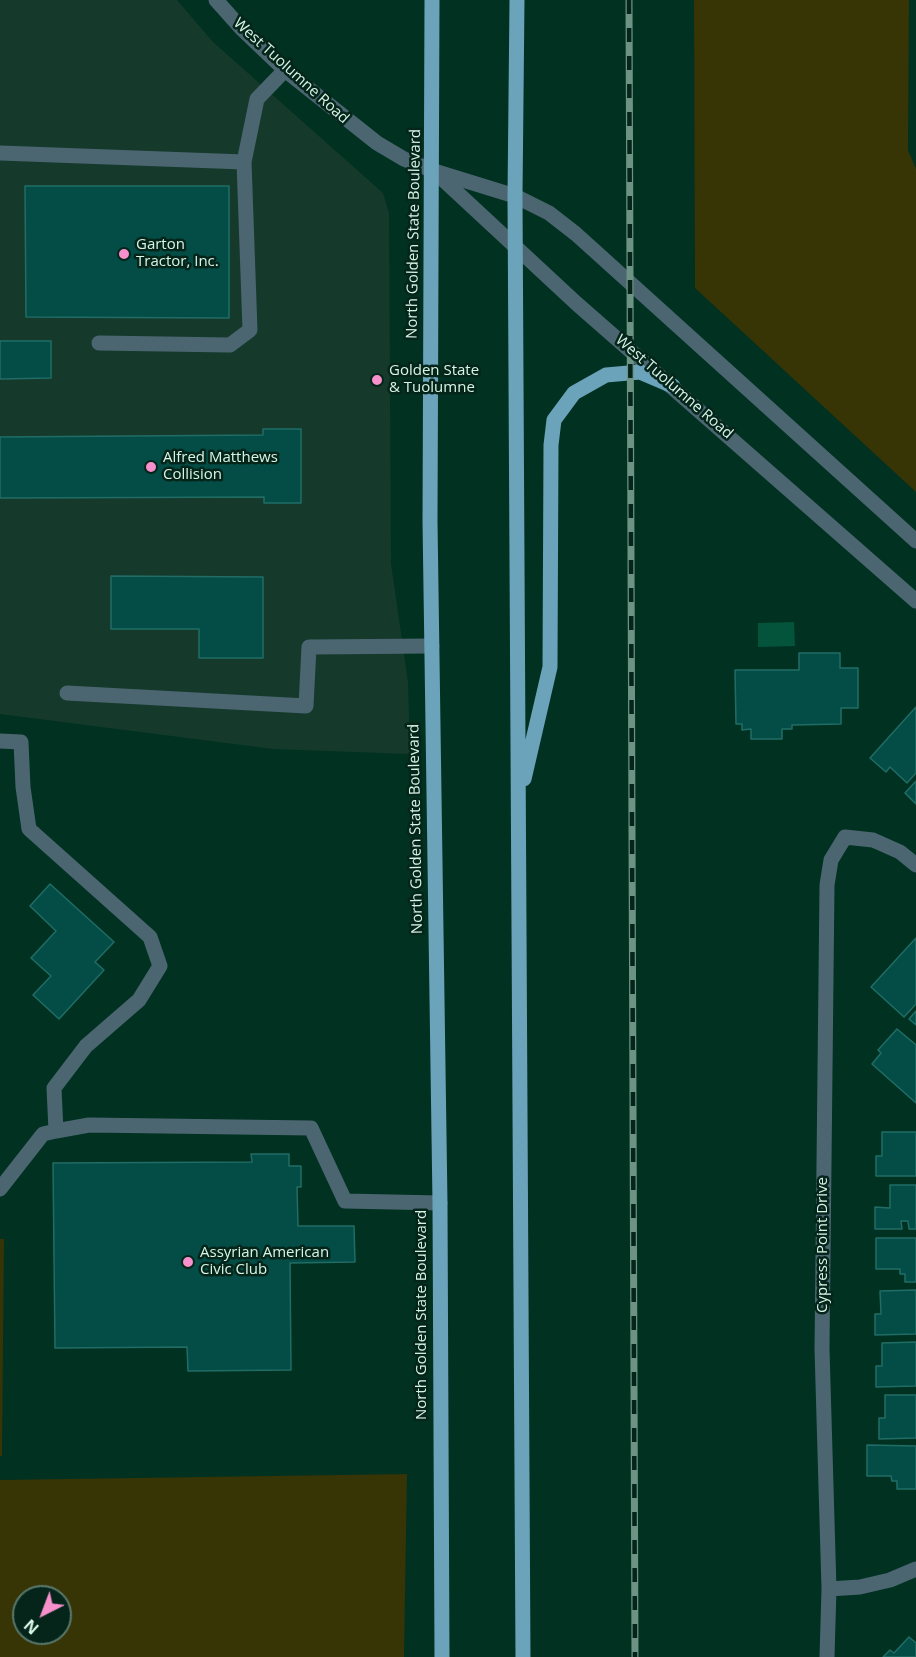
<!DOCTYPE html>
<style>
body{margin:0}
#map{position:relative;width:916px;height:1657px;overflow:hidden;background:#003121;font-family:"Open Sans",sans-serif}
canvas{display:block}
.north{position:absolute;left:12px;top:1585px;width:60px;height:60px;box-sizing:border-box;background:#05251a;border:2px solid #59786c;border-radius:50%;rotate:222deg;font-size:16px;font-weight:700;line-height:24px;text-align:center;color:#d7f5e7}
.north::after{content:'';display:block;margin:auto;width:21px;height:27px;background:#f890cb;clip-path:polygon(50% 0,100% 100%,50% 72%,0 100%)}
</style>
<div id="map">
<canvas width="916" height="1657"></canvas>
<div class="north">N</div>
</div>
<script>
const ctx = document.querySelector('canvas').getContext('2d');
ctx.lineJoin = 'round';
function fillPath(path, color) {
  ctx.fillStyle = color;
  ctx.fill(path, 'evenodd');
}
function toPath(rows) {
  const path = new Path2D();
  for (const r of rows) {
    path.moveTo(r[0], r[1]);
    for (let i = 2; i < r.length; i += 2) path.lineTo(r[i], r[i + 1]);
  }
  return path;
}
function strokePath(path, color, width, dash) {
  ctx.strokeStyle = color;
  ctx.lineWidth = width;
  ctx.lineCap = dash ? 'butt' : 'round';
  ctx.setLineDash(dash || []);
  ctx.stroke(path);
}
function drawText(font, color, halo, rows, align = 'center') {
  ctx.font = font + ' "Open Sans",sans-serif';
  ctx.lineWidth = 5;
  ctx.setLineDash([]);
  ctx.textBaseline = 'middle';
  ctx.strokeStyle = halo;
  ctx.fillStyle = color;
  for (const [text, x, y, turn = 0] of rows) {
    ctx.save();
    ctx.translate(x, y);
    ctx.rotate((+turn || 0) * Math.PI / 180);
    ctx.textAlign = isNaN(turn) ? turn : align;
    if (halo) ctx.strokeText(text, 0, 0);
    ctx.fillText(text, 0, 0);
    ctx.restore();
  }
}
fillPath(toPath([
 [0,0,177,0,213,42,383,193,389,213,391,564,408,682,410,754,273,749,0,714]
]), '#153a2c');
fillPath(toPath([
 [694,0,909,0,908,150,916,169,916,492,695,288],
 [0,1239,4,1239,2,1456,0,1456],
 [407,1474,404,1657,0,1657,0,1480],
 [24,1597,60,1597,60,1633,24,1633]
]), '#373406');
fillPath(toPath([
 [794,622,795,646,758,647,758,623]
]), '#04543c');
const building = toPath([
 [25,186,229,186,229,318,26,317,25,186],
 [0,341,51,341,51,378,0,379,0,341],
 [263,429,301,429,301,503,264,503,264,497,0,498,0,437,263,435,263,429],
 [111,576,263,577,263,658,199,658,199,629,111,629,111,576],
 [799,653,840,653,840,668,858,668,858,708,841,708,841,724,792,725,792,729,782,729,782,739,751,739,751,729,742,730,742,724,736,724,735,670,799,670,799,653],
 [916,707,916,773,907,783,890,767,886,772,870,758,916,707],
 [916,781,916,804,905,793,916,781],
 [50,884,114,942,95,962,104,970,59,1019,33,995,51,976,31,958,56,931,30,906,50,884],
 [916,938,916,1004,904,1017,871,987,916,938],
 [916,1011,916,1025,909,1019,916,1011],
 [897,1029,916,1045,916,1103,872,1064,881,1053,878,1050,897,1029],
 [882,1132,916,1132,916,1176,876,1176,876,1156,882,1156,882,1132],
 [251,1154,289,1154,289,1166,301,1166,301,1187,297,1187,298,1226,354,1226,355,1262,290,1263,291,1370,188,1371,187,1347,55,1348,53,1163,252,1162,251,1154],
 [890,1185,916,1185,916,1229,909,1229,908,1221,901,1221,902,1229,875,1229,875,1207,890,1208,890,1185],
 [876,1238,916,1238,916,1282,905,1282,905,1274,900,1274,900,1269,876,1269,876,1238],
 [916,1290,916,1334,875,1335,875,1314,881,1314,880,1291,916,1290],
 [916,1342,916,1386,876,1387,876,1366,882,1366,882,1343,916,1342],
 [885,1395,916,1395,916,1438,879,1439,879,1418,885,1418,885,1395],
 [867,1445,916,1446,916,1489,897,1489,897,1481,892,1481,891,1476,867,1476,867,1445],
 [909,1637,916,1643,916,1657,883,1657,890,1650,894,1653,909,1637]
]);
fillPath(building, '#034d46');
strokePath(building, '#216d66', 1.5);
strokePath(toPath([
 [216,0,241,28,285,70,377,143,404,159,434,171,515,196,549,213,576,234,916,541],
 [0,153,244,162],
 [436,173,576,303,916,601],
 [99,343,230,345,250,330,244,162,257,99,285,70],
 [67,693,306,706,309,647,432,646],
 [0,741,21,742,23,787,29,829,150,937,160,966,139,1000,86,1046,54,1088,56,1131],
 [0,1189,43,1134,56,1131,89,1125,311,1128,345,1201,440,1203],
 [829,1589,860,1587,890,1580,916,1569],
 [827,1657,829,1589,822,1349,827,885,831,860,845,837,873,840,900,852,916,865]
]), '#4b6671', 15);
strokePath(toPath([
 [432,0,430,521,440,1203,442,1657],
 [517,0,515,196,523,1657],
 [524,779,550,667,551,445,554,420,574,393,606,375,640,372,673,386]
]), '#6aa3ba', 15);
const rail = toPath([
 [629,0,635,1657]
]);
strokePath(rail, '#6c9384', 7);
strokePath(rail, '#05251a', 4.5, [14]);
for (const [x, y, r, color] of [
 [124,254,6,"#f890cb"],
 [377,380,6,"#f890cb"],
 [151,467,6,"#f890cb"],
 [188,1262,6,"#f890cb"]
]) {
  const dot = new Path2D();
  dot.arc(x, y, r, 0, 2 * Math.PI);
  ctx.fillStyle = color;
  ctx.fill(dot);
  strokePath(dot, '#05251a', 2);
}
drawText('15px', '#d7f5e7', '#05251a', [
 ["West Tuolumne Road",291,71,42],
 ["North Golden State Boulevard",414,234,-89],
 ["West Tuolumne Road",674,387,41],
 ["North Golden State Boulevard",416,829,-91],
 ["Cypress Point Drive",823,1245,-90],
 ["North Golden State Boulevard",422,1315,-90]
]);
drawText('15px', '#d7f5e7', '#05251a', [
 ["Garton",136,245],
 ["Tractor, Inc.",136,262],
 ["Golden State",389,371],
 ["& Tuolumne",389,388],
 ["Alfred Matthews",163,458],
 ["Collision",163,475],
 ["Assyrian American",200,1253],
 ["Civic Club",200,1270]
], 'left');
</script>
